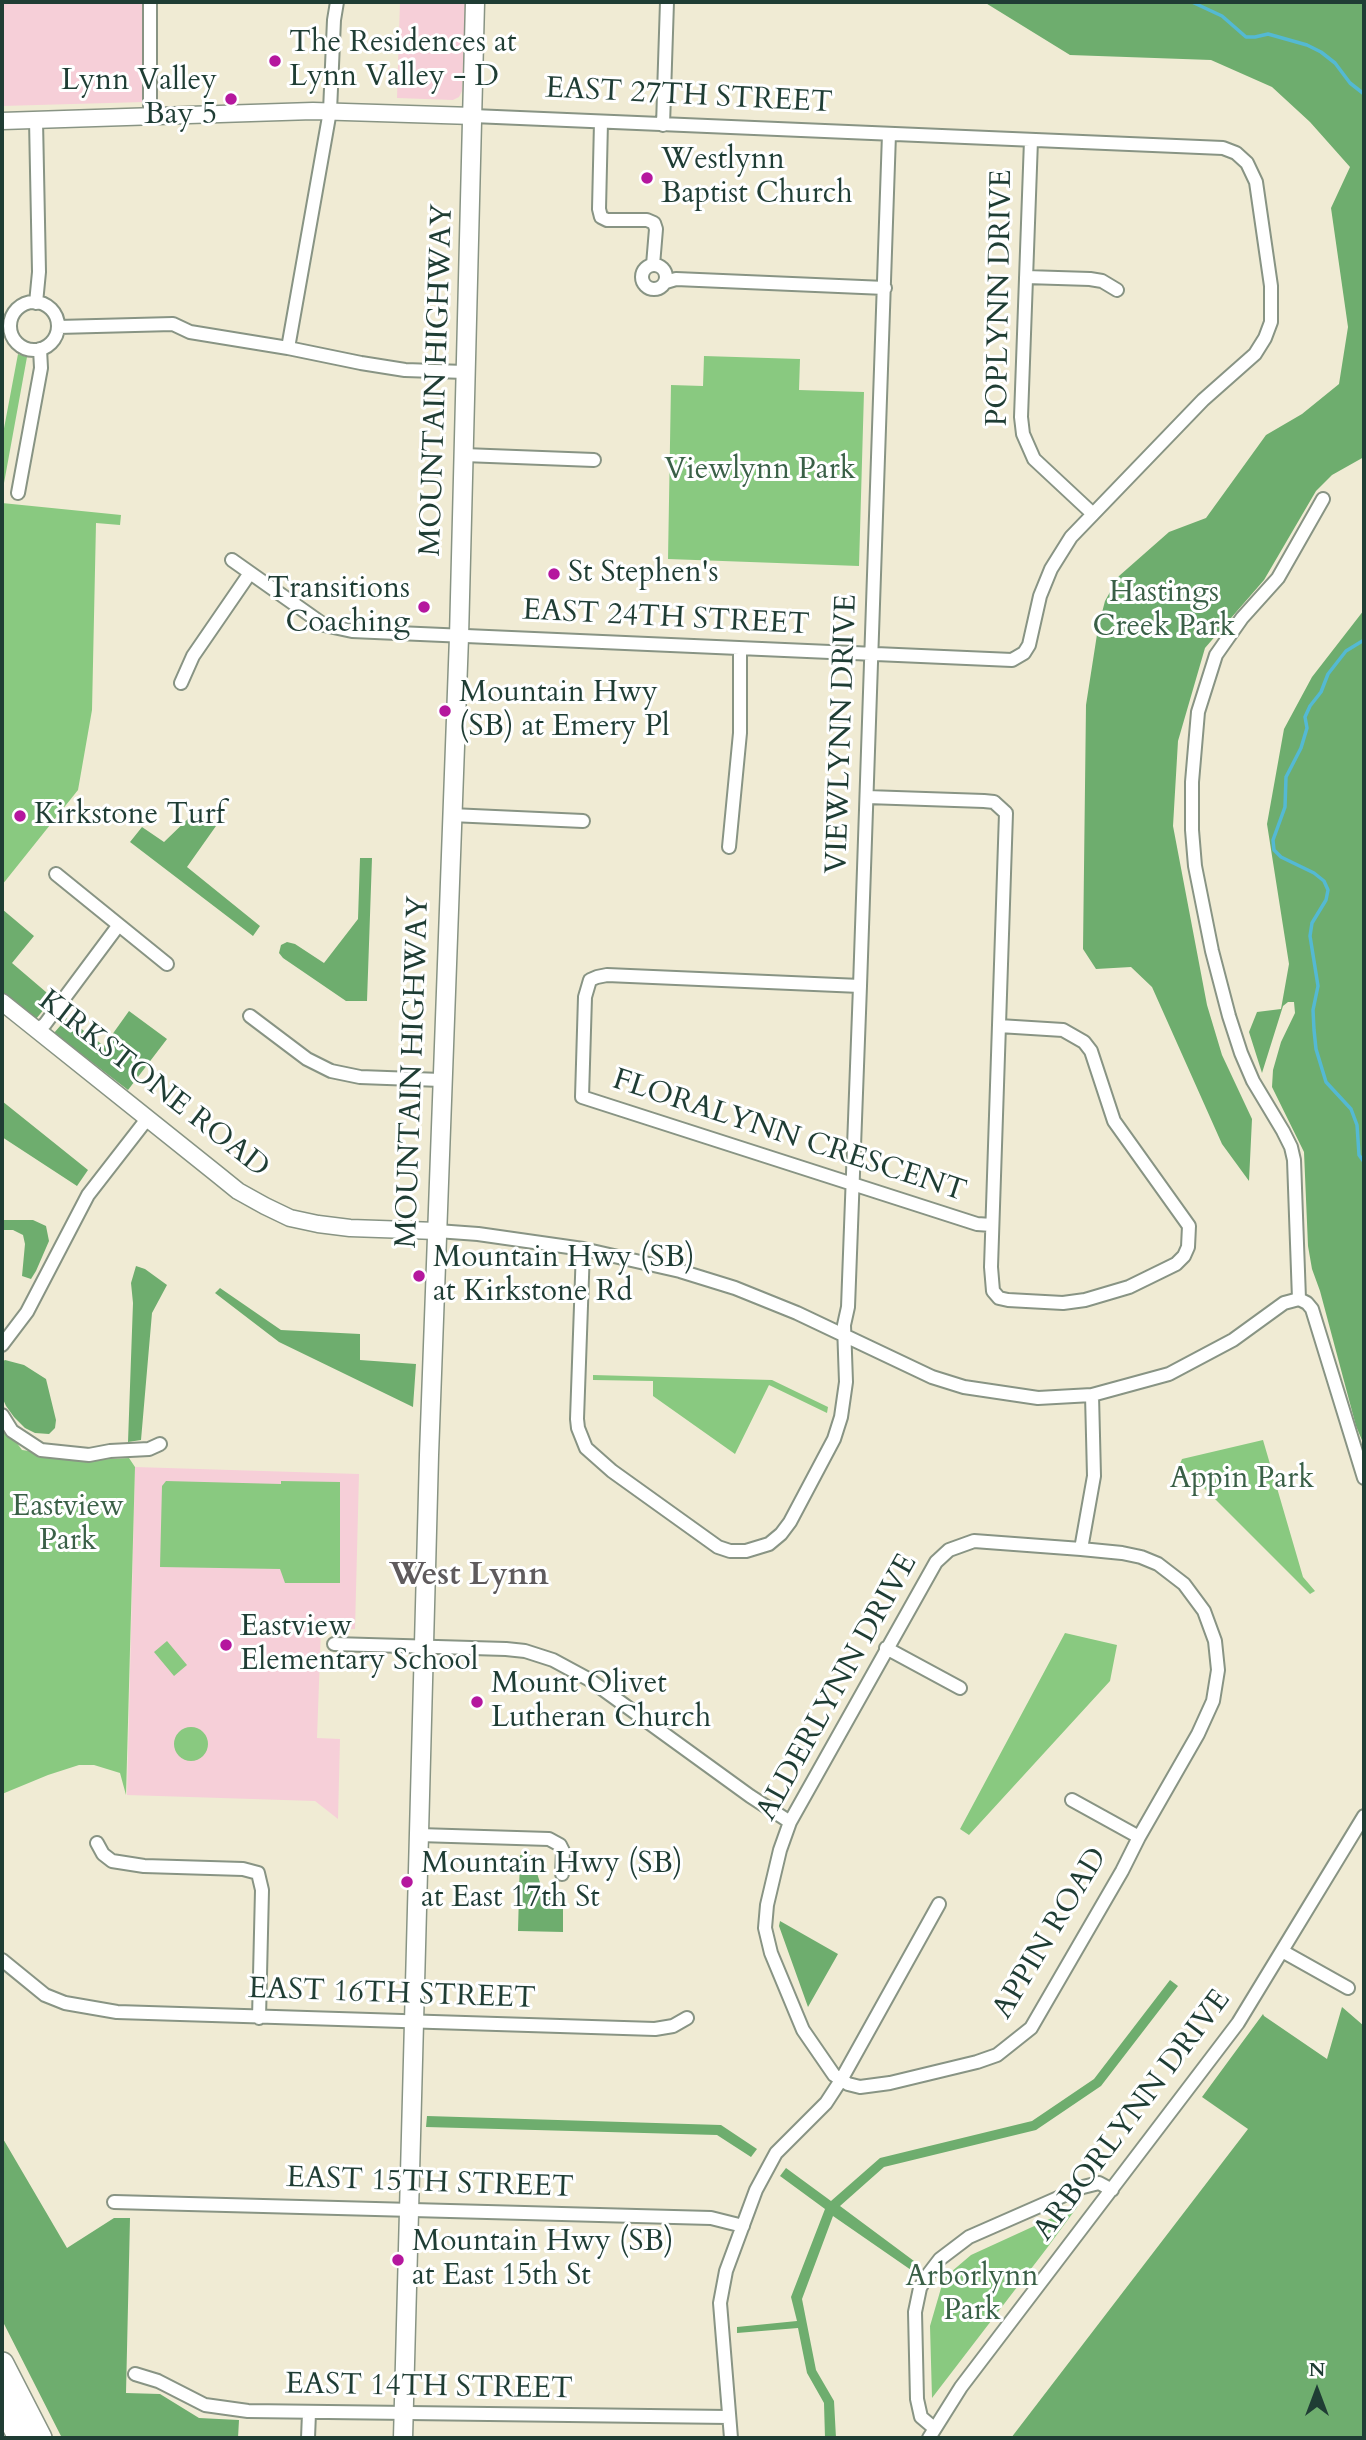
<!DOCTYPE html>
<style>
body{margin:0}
#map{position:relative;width:1366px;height:2440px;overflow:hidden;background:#f0ebd4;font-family:Cardo,serif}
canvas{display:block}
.frame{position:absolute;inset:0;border:4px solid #1f3d34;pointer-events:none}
.north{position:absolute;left:1282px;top:2356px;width:70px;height:70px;-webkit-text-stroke:5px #fff;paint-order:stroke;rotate:0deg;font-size:19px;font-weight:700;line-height:28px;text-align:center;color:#1f3d34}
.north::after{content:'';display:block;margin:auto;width:24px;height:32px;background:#1f3d34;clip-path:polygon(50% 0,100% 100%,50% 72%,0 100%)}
</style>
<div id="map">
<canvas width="1366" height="2440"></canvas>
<div class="frame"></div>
<div class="north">N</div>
</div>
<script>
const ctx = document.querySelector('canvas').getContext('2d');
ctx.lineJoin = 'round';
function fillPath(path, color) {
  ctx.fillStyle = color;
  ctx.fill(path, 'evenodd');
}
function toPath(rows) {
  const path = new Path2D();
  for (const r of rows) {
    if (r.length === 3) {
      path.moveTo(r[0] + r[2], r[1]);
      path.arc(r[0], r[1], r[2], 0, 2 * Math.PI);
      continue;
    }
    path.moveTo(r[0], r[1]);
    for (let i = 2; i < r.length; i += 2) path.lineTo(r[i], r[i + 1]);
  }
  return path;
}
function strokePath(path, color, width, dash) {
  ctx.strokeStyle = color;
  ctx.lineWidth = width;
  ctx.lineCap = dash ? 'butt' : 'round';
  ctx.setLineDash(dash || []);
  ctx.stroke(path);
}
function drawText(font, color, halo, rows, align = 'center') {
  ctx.font = font + ' Cardo,serif';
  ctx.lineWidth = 6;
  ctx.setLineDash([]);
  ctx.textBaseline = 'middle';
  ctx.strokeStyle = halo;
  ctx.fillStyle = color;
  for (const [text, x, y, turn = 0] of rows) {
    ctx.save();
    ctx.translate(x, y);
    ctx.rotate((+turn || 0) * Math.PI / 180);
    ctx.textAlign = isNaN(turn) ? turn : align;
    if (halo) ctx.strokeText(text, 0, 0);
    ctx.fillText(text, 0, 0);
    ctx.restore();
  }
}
fillPath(toPath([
 [2,2,147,2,144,102,2,106],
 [400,2,465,2,462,91,459,97,453,100,397,98],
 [135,1467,359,1474,355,1629,321,1628,317,1738,340,1739,338,1819,315,1801,127,1795]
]), '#f6cfd8');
fillPath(toPath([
 [18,354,27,357,2,494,2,439],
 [704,356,800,359,799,390,864,392,859,566,668,559,671,385,703,386],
 [2,503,121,515,120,525,96,523,92,710,78,790,2,885],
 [593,1375,772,1380,828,1407,827,1413,769,1385,735,1454,653,1396,653,1381,593,1380],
 [2,1423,22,1450,91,1460,129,1458,135,1467,126,1795,120,1773,94,1765,79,1765,48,1775,2,1794],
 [1263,1440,1303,1577,1315,1591,1310,1594,1180,1464,1182,1459],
 [166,1481,281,1484,281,1481,340,1482,340,1583,285,1583,280,1569,160,1567,162,1486],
 [1065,1633,1117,1645,1110,1681,969,1835,960,1829],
 [167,1641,187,1665,174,1676,154,1652],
 [191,1744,17],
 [1078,2206,1047,2248,932,2398,930,2326,944,2278,971,2255]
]), '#89c980');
fillPath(toPath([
 [984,2,1364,2,1364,457,1332,475,1316,491,1264,580,1205,648,1178,741,1173,826,1207,1005,1222,1055,1252,1119,1249,1181,1222,1144,1152,987,1131,967,1096,969,1083,949,1086,705,1098,628,1105,601,1119,576,1169,532,1206,518,1266,435,1302,414,1339,384,1348,327,1331,208,1350,167,1310,122,1272,87,1211,60,1070,55],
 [1364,610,1364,1445,1356,1426,1320,1291,1312,1269,1308,1246,1304,1152,1272,1087,1273,1070,1281,1042,1295,1013,1294,1002,1288,1002,1283,1006,1262,1073,1249,1032,1257,1012,1281,1009,1289,964,1267,824,1284,729,1312,677],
 [193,814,203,815,216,826,187,867,260,926,253,936,130,842,142,827,164,842],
 [360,858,372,858,367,1001,346,1001,283,958,279,953,281,945,287,942,295,944,324,963,358,919],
 [2,909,34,936,12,963,53,998,36,1019,2,992],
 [129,1011,167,1039,128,1090,54,1033,67,1018,104,1046],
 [2,1101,88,1170,77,1186,2,1137],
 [2,1220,33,1220,46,1226,49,1241,36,1271,31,1279,22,1276,25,1244,23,1235,13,1230,2,1230],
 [136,1266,145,1269,167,1285,152,1313,141,1440,128,1442,133,1303,131,1283],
 [220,1288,281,1330,360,1334,360,1360,416,1364,413,1407,279,1342,215,1293],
 [5,1360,24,1365,46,1379,56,1420,55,1428,49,1434,35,1433,25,1428,14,1417,6,1406,2,1397,2,1362],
 [520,1855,537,1856,537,1873,541,1886,551,1895,563,1898,563,1932,518,1931],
 [780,1921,838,1954,808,2007,779,1926],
 [1170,1980,1178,1986,1101,2086,1036,2130,884,2167,840,2206,914,2261,911,2270,833,2216,802,2299,816,2370,834,2401,836,2438,825,2438,824,2403,807,2373,798,2328,737,2333,737,2327,797,2321,791,2297,825,2209,780,2176,786,2168,831,2201,880,2158,1032,2121,1094,2079],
 [1342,2007,1364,2026,1364,2438,1011,2438,1248,2129,1202,2097,1263,2014,1264,2016,1327,2059],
 [427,2116,721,2125,757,2149,751,2157,717,2135,426,2127],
 [2,2137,67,2248,114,2218,130,2218,126,2393,160,2394,199,2418,239,2420,238,2438,62,2438,2,2320]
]), '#6ead6e');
strokePath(toPath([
 [1192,2,1222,16,1246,37,1255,37,1268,34,1307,45,1321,52,1335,63,1350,83,1364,94],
 [1364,640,1346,651,1328,674,1321,692,1310,706,1305,717,1307,728,1301,748,1286,777,1285,807,1273,840,1274,850,1281,857,1314,873,1324,881,1328,890,1326,900,1312,923,1310,936,1318,986,1313,1010,1314,1030,1316,1049,1326,1082,1351,1109,1357,1125,1359,1155,1364,1162]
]), '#54b9d3', 3.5);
const minor = toPath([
 [150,117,150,2],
 [601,122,599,209,601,217,607,220,647,220,654,223,656,229,653,265],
 [663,125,667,2],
 [1031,140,1021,417,1023,434,1034,459,1093,514],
 [654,277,12],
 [1026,277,1090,279,1102,281,1117,290],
 [666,282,676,279,885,288],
 [34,326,24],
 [36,303,39,272,36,120],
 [58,327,173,324,190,332,288,348,361,363,405,370,465,372],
 [288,348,330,111,334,20,337,2],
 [464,455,594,460],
 [18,493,41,368,40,349],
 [232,560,324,625,352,631,1012,660,1024,653,1029,645,1040,596,1051,569,1071,537,1203,400,1255,354,1265,338,1271,322,1271,286,1256,182,1247,163,1236,153,1223,148,473,116],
 [181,683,193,656,250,573],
 [867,797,984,801,994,802,1006,813,991,1267,993,1291,999,1298,1008,1300,1063,1303,1085,1300,1129,1287,1176,1264,1184,1256,1188,1247,1189,1226,1114,1121,1091,1051,1084,1042,1063,1030,999,1026],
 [451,815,583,821],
 [729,847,740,733,740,650],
 [56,874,167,964],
 [860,986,607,975,597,977,590,980,585,997,582,1097,977,1224,992,1225],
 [250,1016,307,1059,331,1071,360,1077,441,1080],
 [37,1030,45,1024,118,926],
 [437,1231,478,1234,583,1249,680,1271,735,1288,797,1313,932,1377,964,1387,1038,1398,1092,1395,1169,1374,1233,1340,1284,1303,1299,1299],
 [583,1249,577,1419,578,1428,586,1448,612,1471,718,1547,730,1551,746,1551,769,1544,781,1534,790,1522,834,1439,841,1417,846,1382,844,1325,848,1307,860,986,889,134],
 [1299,1299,1294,1160,1291,1147,1283,1131,1253,1081,1241,1053,1229,1016,1212,951,1195,866,1192,830,1192,782,1198,712,1216,655,1242,618,1278,578,1323,499],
 [1299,1299,1307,1303,1312,1309,1364,1478],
 [2,1345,27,1312,88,1195,147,1119],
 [2,1415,12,1431,41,1450,89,1455,110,1451,149,1449,160,1444],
 [1081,1549,1122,1553,1141,1557,1158,1564,1184,1584,1204,1611,1215,1641,1218,1670,1213,1701,1198,1734,1139,1837,1122,1871,1031,2028,997,2055,977,2062,890,2083,860,2087,848,2084,834,2075,803,2030,771,1953,765,1928,767,1905,780,1850,790,1822,936,1562,949,1550,974,1541,1081,1549,1094,1476,1092,1395],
 [334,1644,506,1649,525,1651,553,1660,590,1680,750,1796,790,1822],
 [886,1648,960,1688],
 [1072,1800,1139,1837],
 [419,1835,549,1839,560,1845,563,1851,562,1874],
 [97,1843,103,1854,112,1861,144,1866,243,1869,258,1873,262,1890,259,2018],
 [1282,1951,1348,1988],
 [2,1960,45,1995,65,2003,117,2012,655,2029,673,2026,687,2018],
 [114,2202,711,2218,743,2226],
 [135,2374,158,2381,205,2405,248,2411,729,2417],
 [934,2428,921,2417,917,2399,915,2312,920,2288,927,2276,940,2259,969,2237,1083,2187,1099,2183,1112,2190],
 [308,2438,309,2413],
 [731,2438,720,2303,726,2271,756,2190,776,2153,826,2103,841,2080,939,1904],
 [929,2438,961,2387,1238,2023,1364,1816]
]);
const tertiary = toPath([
 [2,121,313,111,473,116],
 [2,1002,217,1174,238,1191,265,1206,290,1218,318,1224,350,1228,437,1231]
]);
const secondary = toPath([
 [403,2438,429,1455,459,637,475,2]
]);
const motorway = toPath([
 [2,2364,40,2438],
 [2,2402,20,2438]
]);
strokePath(minor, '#889484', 16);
strokePath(tertiary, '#889484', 19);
strokePath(secondary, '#889484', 21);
strokePath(motorway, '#889484', 26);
strokePath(minor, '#fff', 12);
strokePath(tertiary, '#fff', 16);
strokePath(secondary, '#fff', 18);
strokePath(motorway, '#fff', 23);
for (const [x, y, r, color] of [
 [275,61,7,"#b5179e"],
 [231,99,7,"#b5179e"],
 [647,178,7,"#b5179e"],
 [554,574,7,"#b5179e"],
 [424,607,7,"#b5179e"],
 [445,711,7,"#b5179e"],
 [20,816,7,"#b5179e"],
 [419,1276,7,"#b5179e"],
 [226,1645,7,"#b5179e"],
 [477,1702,7,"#b5179e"],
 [407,1882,7,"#b5179e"],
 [398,2260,7,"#b5179e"]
]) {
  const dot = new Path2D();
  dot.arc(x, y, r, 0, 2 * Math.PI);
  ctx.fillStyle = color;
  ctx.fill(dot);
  strokePath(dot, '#fff', 2.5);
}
drawText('30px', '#1f3d34', '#fff', [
 ["The Residences at",289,44],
 ["Lynn Valley - D",289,78],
 ["Lynn Valley",217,82,"right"],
 ["Bay 5",217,116,"right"],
 ["Westlynn",661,161],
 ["Baptist Church",661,195],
 ["St Stephen's",568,574],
 ["Transitions",410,590,"right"],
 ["Coaching",410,624,"right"],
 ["Mountain Hwy",459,694],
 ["(SB) at Emery Pl",459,728],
 ["Kirkstone Turf",34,816],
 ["Mountain Hwy (SB)",433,1259],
 ["at Kirkstone Rd",433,1293],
 ["Eastview",240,1628],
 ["Elementary School",240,1662],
 ["Mount Olivet",491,1685],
 ["Lutheran Church",491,1719],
 ["Mountain Hwy (SB)",421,1865],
 ["at East 17th St",421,1899],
 ["Mountain Hwy (SB)",412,2243],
 ["at East 15th St",412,2277]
], 'left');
drawText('30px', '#1f3d34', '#fff', [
 ["EAST 27TH STREET",689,97,3],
 ["POPLYNN DRIVE",1001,298,-89],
 ["MOUNTAIN HIGHWAY",438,380,-88],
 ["EAST 24TH STREET",666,619,3],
 ["VIEWLYNN DRIVE",843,734,-88],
 ["MOUNTAIN HIGHWAY",414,1072,-88],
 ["KIRKSTONE ROAD",153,1085,38],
 ["FLORALYNN CRESCENT",789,1137,18],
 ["ALDERLYNN DRIVE",838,1688,-61],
 ["APPIN ROAD",1051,1934,-59],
 ["EAST 16TH STREET",392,1995,2],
 ["ARBORLYNN DRIVE",1133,2116,-53],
 ["EAST 15TH STREET",430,2184,2],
 ["EAST 14TH STREET",429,2388,1]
]);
drawText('30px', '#3a6047', '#fff', [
 ["Viewlynn Park",760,471],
 ["Hastings",1164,594],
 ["Creek Park",1164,628],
 ["Appin Park",1242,1480],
 ["Eastview",68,1508],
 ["Park",68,1542],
 ["Arborlynn",972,2278],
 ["Park",972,2312]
]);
drawText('bold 32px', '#5f5b5d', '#fff', [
 ["West Lynn",469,1577]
]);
</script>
